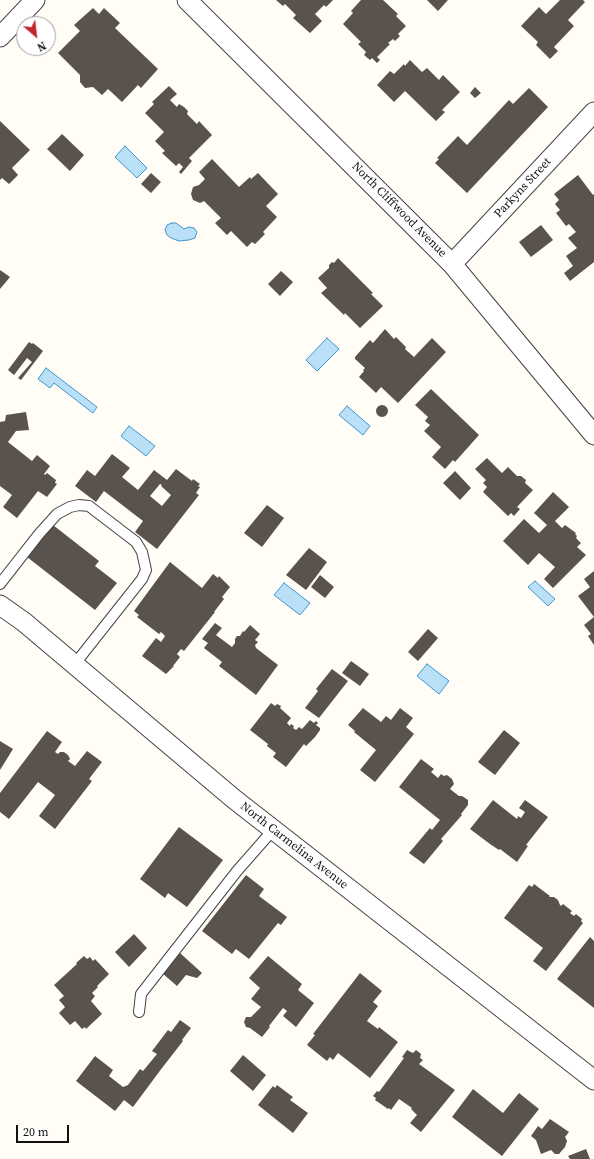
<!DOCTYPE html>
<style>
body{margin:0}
#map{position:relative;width:594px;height:1159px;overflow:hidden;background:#fffdf5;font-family:"Source Serif 4",serif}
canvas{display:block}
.north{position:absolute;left:16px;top:16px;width:40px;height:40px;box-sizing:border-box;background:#fff;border:1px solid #a0a0a0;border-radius:50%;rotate:152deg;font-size:11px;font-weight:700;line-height:16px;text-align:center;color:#111}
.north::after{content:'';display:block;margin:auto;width:14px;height:18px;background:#c4262e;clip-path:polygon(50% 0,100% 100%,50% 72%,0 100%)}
.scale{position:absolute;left:16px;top:1125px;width:53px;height:18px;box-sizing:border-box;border:2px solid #111;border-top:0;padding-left:5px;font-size:12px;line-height:14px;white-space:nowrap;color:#111;-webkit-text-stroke:3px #fff;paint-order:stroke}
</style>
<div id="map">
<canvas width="594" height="1159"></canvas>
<div class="north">N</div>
<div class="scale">20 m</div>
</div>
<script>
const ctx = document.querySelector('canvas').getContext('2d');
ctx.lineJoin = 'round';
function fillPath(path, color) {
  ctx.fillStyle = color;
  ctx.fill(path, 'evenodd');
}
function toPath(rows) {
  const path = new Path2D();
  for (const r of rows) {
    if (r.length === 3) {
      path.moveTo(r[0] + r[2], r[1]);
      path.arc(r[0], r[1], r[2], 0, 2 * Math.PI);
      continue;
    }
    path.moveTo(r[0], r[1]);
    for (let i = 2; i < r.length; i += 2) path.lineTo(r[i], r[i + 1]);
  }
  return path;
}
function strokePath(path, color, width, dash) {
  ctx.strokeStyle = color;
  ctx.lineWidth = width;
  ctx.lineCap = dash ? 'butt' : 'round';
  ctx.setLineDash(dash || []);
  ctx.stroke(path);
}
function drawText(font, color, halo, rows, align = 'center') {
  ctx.font = font + ' "Source Serif 4",serif';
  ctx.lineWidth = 4;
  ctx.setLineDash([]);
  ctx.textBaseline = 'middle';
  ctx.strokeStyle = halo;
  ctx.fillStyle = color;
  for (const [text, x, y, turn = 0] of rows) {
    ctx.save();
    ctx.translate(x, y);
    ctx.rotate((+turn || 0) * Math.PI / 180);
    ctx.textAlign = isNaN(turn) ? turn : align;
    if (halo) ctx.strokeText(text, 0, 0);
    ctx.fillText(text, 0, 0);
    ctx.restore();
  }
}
const water = toPath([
 [125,146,147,168,137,178,115,157,125,146],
 [172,223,176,223,184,229,189,227,194,228,197,232,195,238,189,240,179,241,171,238,167,235,165,230,167,225,172,223],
 [327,338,339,349,317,371,306,360,327,338],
 [46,368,97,407,93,413,54,383,50,388,38,379,46,368],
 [347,406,370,426,363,435,339,415,347,406],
 [129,426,155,446,146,456,121,436,129,426],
 [535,581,555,599,548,606,528,587,535,581],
 [284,583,310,603,300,615,274,595,284,583],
 [427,664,449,681,439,694,417,676,427,664]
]);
fillPath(water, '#b9e0f7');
strokePath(water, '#3f96cf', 1);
fillPath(toPath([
 [276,0,333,0,326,7,324,5,315,14,322,21,310,33,293,18,296,15,285,4,283,6],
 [361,0,383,0,398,14,396,16,406,26,398,34,400,36,395,41,393,39,388,43,390,44,377,57,380,60,377,63,372,58,370,60,364,55,366,52,358,44,361,42,343,24,353,13,351,11],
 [427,0,448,0,438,11],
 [560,0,583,0,585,2,568,20,574,26,554,47,558,51,550,59,536,45,538,42,521,26,539,7,546,14],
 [93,8,99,14,104,8,120,23,115,28,158,69,141,88,138,85,122,102,108,89,102,95,93,87,85,88,80,82,80,75,58,53,80,31,74,25],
 [410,60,422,72,427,68,439,80,443,75,460,92,442,110,445,112,436,121,405,91,394,102,377,85,390,71,394,74,404,64,405,66],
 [169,86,177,94,170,100,177,107,179,104,184,107,188,111,187,114,197,124,199,121,212,135,189,158,192,161,181,174,179,172,183,167,179,163,176,166,162,153,165,151,155,141,164,132,145,113,154,104,152,102],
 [475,87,481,93,475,98,470,93],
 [529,88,548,107,467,193,435,163,439,159,437,158,458,136,467,145,509,100,513,104],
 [0,121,30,150,12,168,18,175,9,184,2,178,0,180],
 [62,134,84,155,70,171,47,149],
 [212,159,239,187,250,177,251,179,258,173,278,194,266,206,277,217,263,232,265,234,255,244,252,242,247,247,231,231,227,235,215,223,221,218,204,201,200,203,193,200,191,194,193,187,199,185,205,179,199,172],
 [151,173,161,182,151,193,141,184],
 [578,175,593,195,594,194,594,262,570,281,564,273,573,266,566,256,577,248,568,238,576,232,569,224,566,226,556,213,560,210,555,204,559,200,554,194],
 [541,225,553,240,531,257,519,242],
 [338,258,373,293,371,294,383,306,360,328,345,313,344,315,321,293,327,288,318,278,329,268,329,265,332,262,334,263],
 [0,270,10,277,0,289],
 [281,271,293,282,280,296,268,284],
 [385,329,394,339,396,337,406,347,405,349,414,357,432,338,446,352,398,403,381,387,376,393,359,377,364,371,363,370,365,368,355,359,355,357,370,340,373,343],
 [29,342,32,344,33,343,43,351,21,380,18,378,32,362,27,358,14,375,8,370],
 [431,389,479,435,455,462,453,460,445,469,432,457,441,447,424,431,430,425,425,421,428,417,415,405],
 [382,411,6],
 [26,412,29,430,16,431,8,442,32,461,37,455,50,466,44,474,45,475,47,473,56,480,55,483,57,484,47,497,38,491,17,518,3,507,12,495,0,486,0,422,5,421,6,415],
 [112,454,130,468,122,477,138,490,154,470,167,480,176,469,192,481,193,479,200,484,198,486,200,487,196,493,199,495,157,549,135,532,143,521,104,491,96,502,75,486,87,470,95,476],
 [160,484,162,485,161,486,171,495,162,506,150,496],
 [487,458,502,473,508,467,517,476,521,476,526,480,525,483,533,490,517,507,520,509,514,516,511,513,508,516,483,492,487,487,483,483,486,480,475,469],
 [455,471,471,488,460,500,443,483],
 [553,492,569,507,555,521,562,528,565,525,576,533,575,534,577,536,576,538,581,543,577,547,586,555,553,588,544,579,555,567,539,553,528,565,503,541,524,519,539,533,547,525,534,513],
 [267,505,284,518,262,547,244,533],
 [53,525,99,561,95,566,117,583,95,610,27,557],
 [309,548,327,562,306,590,286,575],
 [170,562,202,588,213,574,218,578,219,576,230,587,222,597,224,599,214,612,215,612,184,651,181,649,177,654,180,657,173,666,174,666,166,674,142,656,156,638,161,642,165,636,161,632,159,634,137,617,139,615,134,611],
 [594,571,594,645,588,636,591,634,584,625,594,617,578,596,590,587,584,579],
 [320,575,334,587,325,598,311,587],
 [215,623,222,628,216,635,232,647,235,643,235,639,237,636,240,636,243,631,244,632,250,625,260,634,255,640,258,642,255,645,256,648,278,665,256,695,219,666,222,662,204,648,208,643,202,639],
 [428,629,438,638,418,661,408,652],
 [351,661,369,674,360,686,342,673],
 [332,669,348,681,319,718,305,708,318,691,316,689],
 [271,703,275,706,277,704,281,706,280,708,291,718,287,723,290,726,291,724,294,726,293,728,296,730,299,727,302,729,310,720,314,723,316,721,318,723,316,725,320,728,320,730,315,737,306,746,304,744,286,767,273,757,276,753,267,746,268,744,250,730],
 [363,708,381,722,386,716,391,720,400,708,413,718,406,727,414,734,375,782,360,770,376,750,354,732,355,731,348,725],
 [504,730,520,743,495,775,478,762],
 [47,731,62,742,55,752,58,754,60,752,64,752,68,755,70,759,68,761,75,766,87,751,102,762,89,779,92,781,55,829,39,816,55,795,38,782,9,819,0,812,0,793],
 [0,741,13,749,0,770],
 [421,759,434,769,431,772,438,778,441,774,444,776,447,775,452,779,454,784,450,789,459,796,462,796,468,800,468,805,461,814,462,815,441,839,443,841,424,864,409,853,430,828,432,830,440,820,399,787],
 [493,800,517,819,518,816,521,818,525,812,519,808,525,800,548,817,526,845,528,846,517,862,500,849,499,850,490,844,470,829],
 [179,827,223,860,187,907,168,893,165,898,140,879],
 [246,875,264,889,259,896,287,917,281,925,278,923,249,959,236,949,232,954,202,931],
 [534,884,550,896,549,897,554,897,558,900,560,905,561,906,563,904,572,911,570,913,574,916,576,914,582,919,581,921,583,923,546,971,533,961,543,948,504,918,529,885,532,887],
 [134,934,147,948,129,967,115,952],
 [590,937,594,941,594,1008,557,979],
 [180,953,202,973,197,978,186,975,177,986,162,973],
 [84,956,87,959,90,957,93,961,95,959,109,974,97,986,98,987,92,993,95,996,91,1001,102,1014,86,1029,85,1027,82,1029,75,1021,70,1025,59,1013,65,1007,59,1000,64,996,54,985,77,964,76,963],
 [268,956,302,984,298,990,314,1003,296,1027,283,1016,287,1011,283,1008,269,1026,270,1027,262,1037,250,1028,246,1027,244,1022,246,1017,251,1017,261,1007,251,999,260,988,249,978],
 [360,973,382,991,373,1002,378,1006,367,1021,378,1029,379,1027,398,1042,370,1078,338,1053,333,1060,330,1057,327,1061,307,1045,315,1035,313,1034],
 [180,1020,191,1028,182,1040,183,1041,162,1068,133,1107,124,1100,115,1111,76,1081,95,1056,113,1070,109,1076,123,1087,128,1085,140,1069,143,1071,157,1054,152,1051,168,1030,171,1032],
 [407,1050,413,1053,416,1050,421,1054,420,1058,423,1060,419,1064,455,1090,421,1132,410,1123,417,1115,411,1109,412,1108,399,1099,391,1110,389,1108,388,1109,375,1100,376,1098,373,1096,377,1091,379,1092,404,1058,402,1057],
 [243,1055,266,1075,253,1091,230,1071],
 [277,1085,293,1097,290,1100,308,1113,293,1133,258,1105,273,1086,275,1088],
 [473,1089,503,1113,519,1093,539,1109,502,1156,452,1117],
 [550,1119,569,1132,565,1137,567,1141,565,1147,559,1154,555,1154,551,1150,541,1154,536,1140,531,1136,538,1126,542,1129],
 [586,1149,590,1159,570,1159,568,1156]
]), '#5a524d');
const lane = toPath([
 [0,584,39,534,57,514,70,507,79,505,89,506,136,542,142,552,146,570,142,579,74,665],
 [139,1012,141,994,237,871,273,830]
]);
const street = toPath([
 [187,0,452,264,594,435],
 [0,37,35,0],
 [452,264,594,112],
 [0,605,24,622,234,799,594,1080]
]);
strokePath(lane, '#444', 12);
strokePath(street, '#444', 21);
strokePath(lane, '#fff', 10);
strokePath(street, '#fff', 19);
drawText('12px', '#111', '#fff', [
 ["Parkyns Street",523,188,-47],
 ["North Cliffwood Avenue",399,210,45],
 ["North Carmelina Avenue",294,846,38]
]);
</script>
